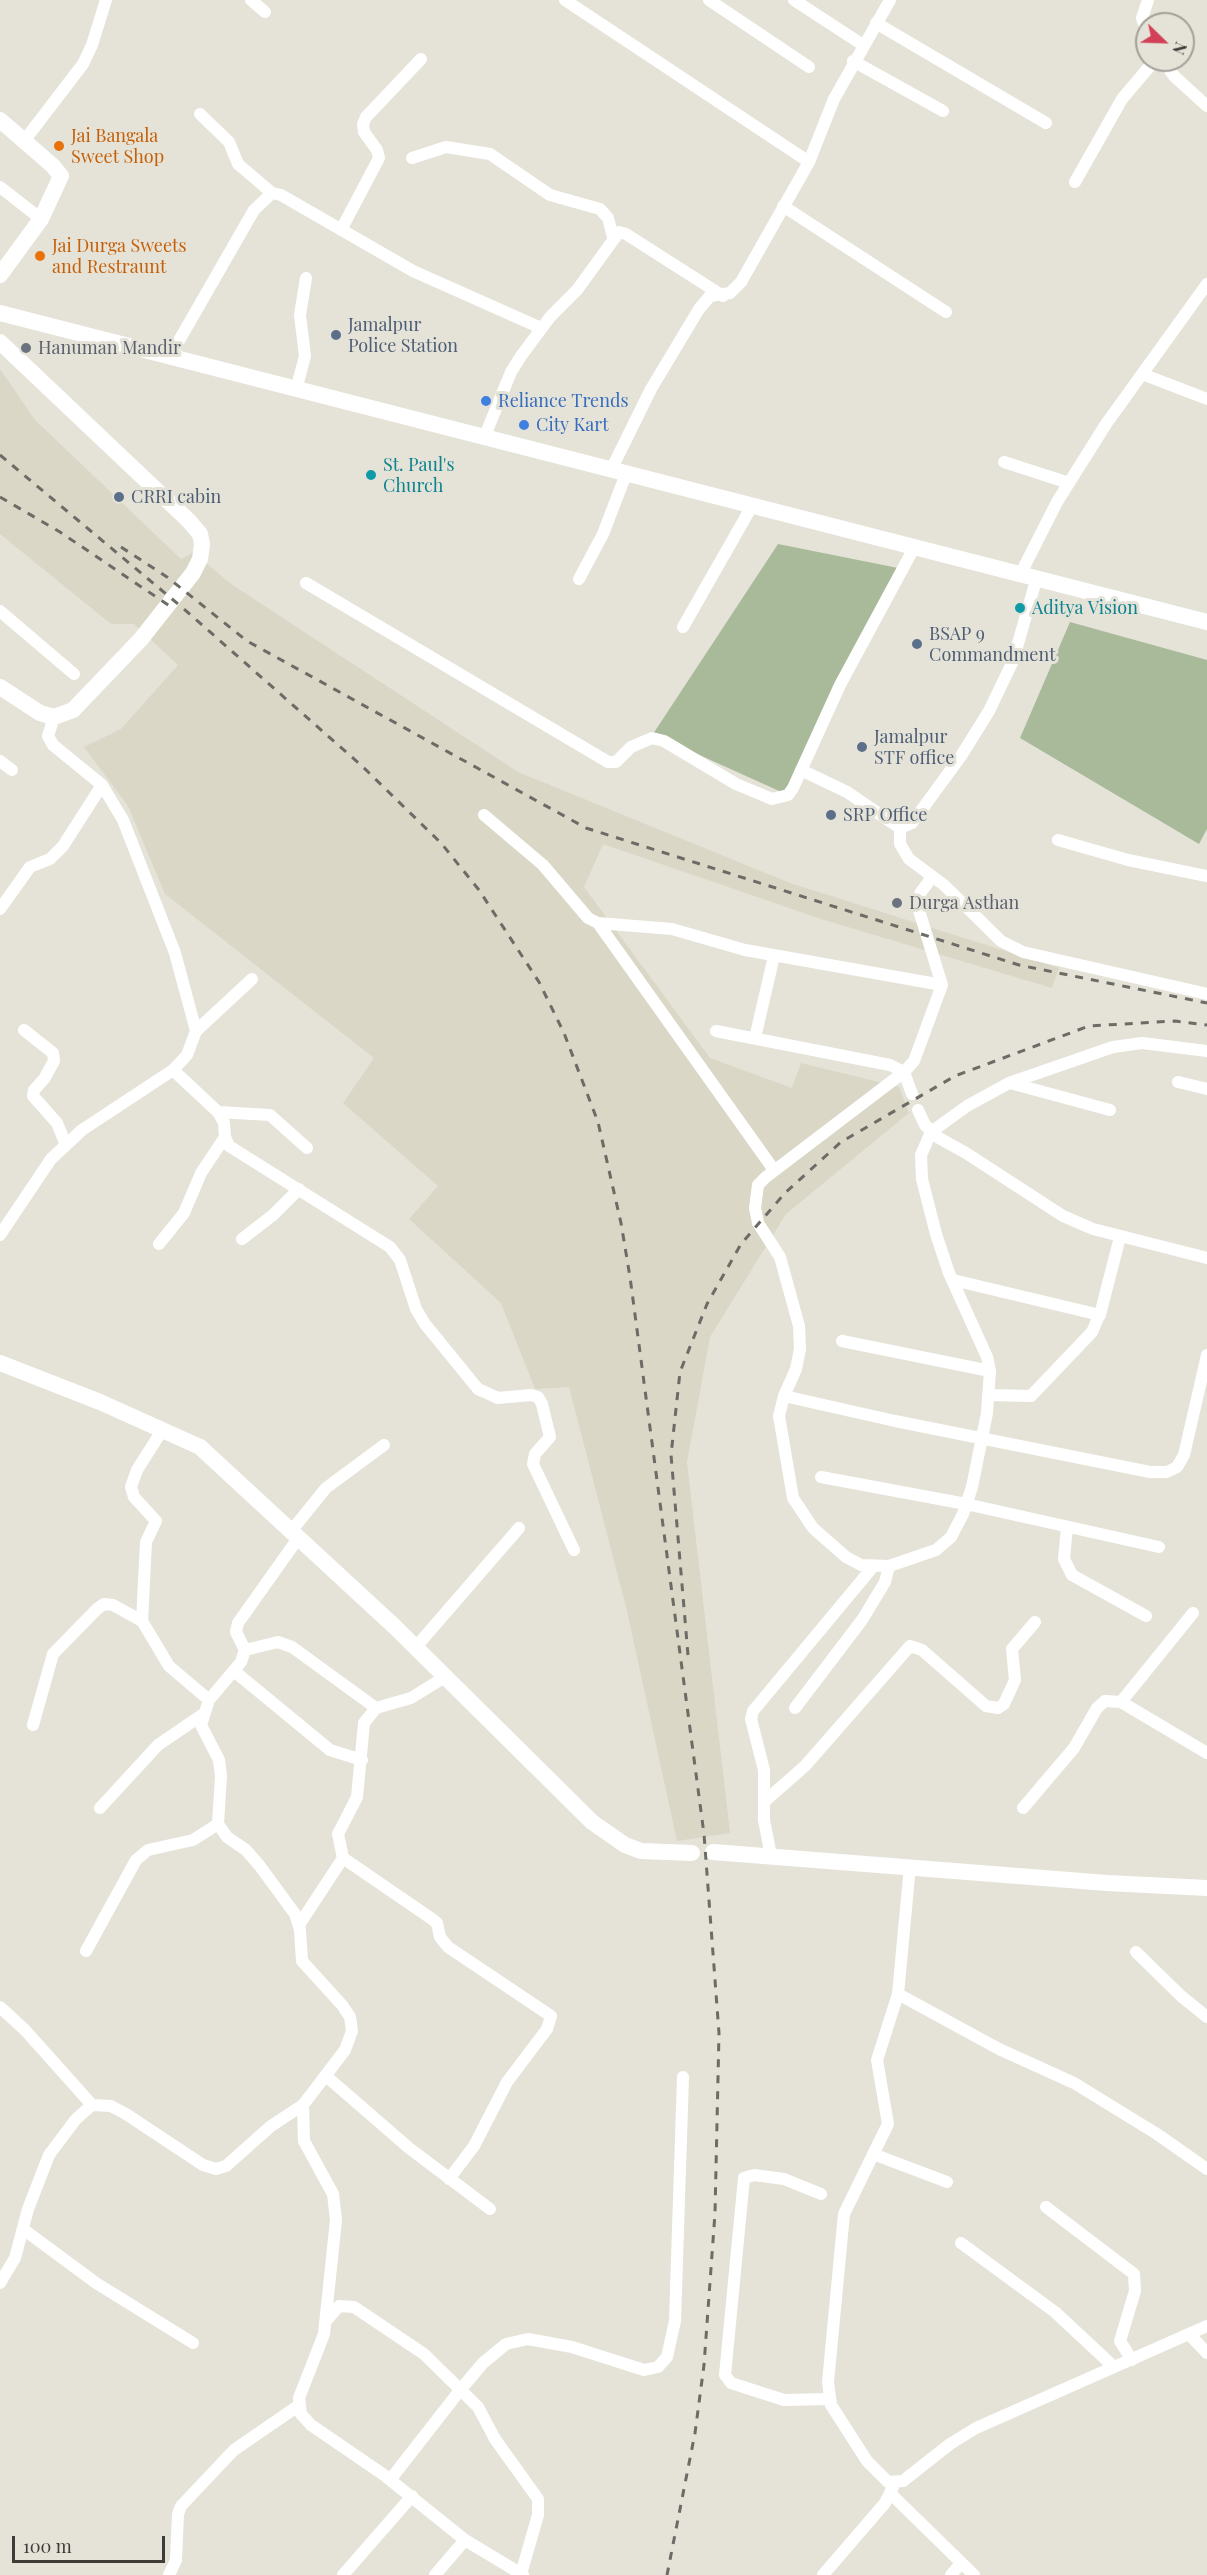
<!DOCTYPE html>
<style>
body{margin:0}
#map{position:relative;width:1207px;height:2575px;overflow:hidden;background:#e5e3d8;font-family:"Playfair Display",serif}
canvas{display:block}
.north{position:absolute;left:1135px;top:12px;width:60px;height:60px;box-sizing:border-box;background:#e5e3d8;border:2px solid #a2a098;border-radius:50%;rotate:113deg;font-size:16px;font-weight:700;line-height:24px;text-align:center;color:#3d3c38}
.north::after{content:'';display:block;margin:auto;width:21px;height:27px;background:#d24158;clip-path:polygon(50% 0,100% 100%,50% 72%,0 100%)}
.scale{position:absolute;left:12px;top:2536px;width:153px;height:27px;box-sizing:border-box;border:3px solid #3d3c38;border-top:0;padding-left:8px;font-size:18px;line-height:21px;white-space:nowrap;color:#3d3c38;-webkit-text-stroke:4px #e5e3d8;paint-order:stroke}
</style>
<div id="map">
<canvas width="1207" height="2575"></canvas>
<div class="north">N</div>
<div class="scale">100 m</div>
</div>
<script>
const ctx = document.querySelector('canvas').getContext('2d');
ctx.lineJoin = 'round';
function fillPath(path, color) {
  ctx.fillStyle = color;
  ctx.fill(path, 'evenodd');
}
function toPath(rows) {
  const path = new Path2D();
  for (const r of rows) {
    path.moveTo(r[0], r[1]);
    for (let i = 2; i < r.length; i += 2) path.lineTo(r[i], r[i + 1]);
  }
  return path;
}
function strokePath(path, color, width, dash) {
  ctx.strokeStyle = color;
  ctx.lineWidth = width;
  ctx.lineCap = dash ? 'butt' : 'round';
  ctx.setLineDash(dash || []);
  ctx.stroke(path);
}
function drawText(font, color, halo, rows, align = 'center') {
  ctx.font = font + ' "Playfair Display",serif';
  ctx.lineWidth = 6;
  ctx.setLineDash([]);
  ctx.textBaseline = 'middle';
  ctx.strokeStyle = halo;
  ctx.fillStyle = color;
  for (const [text, x, y, turn = 0] of rows) {
    ctx.save();
    ctx.translate(x, y);
    ctx.rotate((+turn || 0) * Math.PI / 180);
    ctx.textAlign = isNaN(turn) ? turn : align;
    if (halo) ctx.strokeText(text, 0, 0);
    ctx.fillText(text, 0, 0);
    ctx.restore();
  }
}
fillPath(toPath([
 [0,369,35,420,181,559,193,552,231,584,518,772,790,883,1059,968,1052,988,821,919,603,844,584,887,710,1058,792,1088,801,1063,899,1087,909,1113,786,1214,710,1337,687,1462,730,1833,677,1841,627,1611,569,1387,535,1389,501,1303,409,1219,438,1186,343,1103,374,1058,165,894,128,806,84,747,121,729,178,665,134,624,111,624,0,534]
]), '#dad7c6');
fillPath(toPath([
 [778,544,903,569,788,795,653,734],
 [1070,622,1207,660,1207,829,1199,844,1020,738]
]), '#a9ba9b');
strokePath(toPath([
 [251,0,265,12],
 [565,0,809,162],
 [709,0,809,67],
 [794,0,863,45],
 [876,23,1046,123],
 [1147,31,1142,18,1148,0],
 [1163,60,1174,76,1207,106],
 [853,61,943,111],
 [200,114,229,142,238,164,272,193],
 [24,141,83,64,92,45,106,0],
 [412,158,446,147,490,154,550,195,600,209,608,218,613,237],
 [1075,182,1122,99,1155,60],
 [0,187,41,219],
 [783,206,946,312],
 [341,230,379,158,377,150,364,132,363,124,366,117,421,59],
 [169,358,254,210,272,193,281,195,413,271,541,328],
 [1142,374,1207,399],
 [296,390,305,356,300,315,306,278],
 [484,438,511,372,521,356,550,317,577,290,619,232,626,234,723,296],
 [1004,462,1069,483],
 [611,470,651,389,699,309,710,296,730,293,741,282,809,162,834,99,890,0],
 [1021,573,1057,502,1106,424,1207,284],
 [579,579,603,534,626,474],
 [306,583,608,762,616,762,631,747,652,738,664,741,736,784,772,799,788,795,793,788,840,685,915,546],
 [0,611,74,674],
 [683,627,752,506],
 [0,761,12,770],
 [801,770,847,792,900,828,912,823,961,756,989,711,1013,661,1037,577],
 [484,815,543,865,588,918,598,923,672,929,745,950,942,985],
 [900,828,900,844,909,859,944,885,1001,941,1023,952,1207,994],
 [1058,840,1128,860,1207,876],
 [932,877,921,892,917,904,942,985,914,1061,904,1072,766,1177,758,1185,755,1208,758,1223,780,1257,799,1326,800,1349,796,1369,784,1396,779,1416,793,1498,813,1528,846,1557,861,1565,889,1566,936,1550,951,1537,963,1514,972,1487,987,1413,990,1371,987,1357,949,1273,936,1234,922,1179,921,1155,931,1132,967,1106,1009,1083,1113,1047,1142,1043,1207,1051],
 [0,909,30,867,50,859,63,846,102,785],
 [598,923,774,1170],
 [24,1030,53,1053,54,1061,44,1079,34,1090,33,1096,57,1123,66,1145],
 [196,1031,252,979],
 [716,1031,890,1065,904,1072,912,1094],
 [755,1038,774,956],
 [173,1070,218,1112,224,1123,225,1137,229,1146,390,1247,400,1260,416,1309,425,1324,478,1389,498,1398,531,1395,538,1397,542,1404,550,1437,535,1454,533,1464,574,1550],
 [1178,1082,1207,1089],
 [1010,1083,1110,1110],
 [918,1110,925,1125,939,1138,966,1153,1063,1216,1093,1229,1207,1258],
 [218,1112,270,1115,307,1148],
 [0,1235,51,1159,82,1130,173,1070,187,1055,196,1031,175,953,123,820,102,785,53,745,48,736,54,717],
 [242,1239,273,1215,299,1189],
 [159,1244,184,1213,201,1173,225,1137],
 [953,1280,1100,1315],
 [842,1341,990,1371],
 [989,1395,1031,1396,1092,1332,1101,1311,1120,1237],
 [784,1396,895,1421,1150,1472,1167,1472,1177,1467,1184,1455,1207,1355],
 [163,1429,137,1470,131,1487,134,1497,156,1521,146,1542,142,1621,169,1666,209,1700],
 [821,1477,966,1504,1159,1547],
 [1067,1527,1064,1559,1072,1575,1146,1616],
 [292,1530,326,1488,384,1445],
 [415,1648,519,1528],
 [245,1650,278,1642,292,1647,376,1708],
 [234,1671,330,1750,362,1760],
 [1121,1702,1193,1613],
 [795,1708,862,1620,885,1582,889,1566],
 [33,1725,53,1654,97,1609,104,1604,113,1605,142,1621],
 [765,1801,805,1766,910,1646,922,1650,986,1706,998,1708,1004,1704,1015,1680,1012,1649,1035,1622],
 [100,1808,158,1745,202,1715],
 [1023,1808,1074,1748,1097,1708,1105,1701,1121,1702,1207,1753],
 [771,1856,764,1820,764,1770,751,1719,753,1711,872,1568],
 [343,1858,432,1919,437,1923,440,1937,448,1947,551,2016,547,2029,507,2082,474,2146,449,2179],
 [910,1866,898,1994,877,2060,888,2124,844,2214,828,2382,831,2405,867,2461,888,2482,903,2481,950,2444,976,2428,1207,2326],
 [299,1925,343,1858,338,1834,357,1797,364,1723,376,1708,411,1698,445,1677],
 [86,1951,136,1860,148,1850,193,1840,218,1824],
 [1136,1952,1181,1996,1207,2017],
 [898,1994,999,2049,1074,2083,1157,2134,1207,2169],
 [0,2007,25,2030,92,2105],
 [326,2076,409,2148,490,2209],
 [303,2105,304,2141,333,2194,336,2220,324,2334,299,2398,301,2414,311,2425,384,2475,465,2540,523,2575],
 [873,2154,947,2182],
 [821,2194,784,2179,754,2175,744,2178,725,2375,731,2383,784,2400,829,2399],
 [1046,2207,1134,2274,1135,2291,1120,2341,1132,2360],
 [23,2229,96,2283,193,2343],
 [961,2243,1055,2312,1114,2367],
 [0,2283,15,2258,28,2209,49,2155,76,2119,92,2105,111,2106,126,2114,203,2165,216,2169,226,2166,271,2126,303,2105,345,2050,352,2031,350,2017,342,2005,302,1961,300,1930,295,1914,259,1865,246,1850,227,1837,218,1824,221,1776,219,1760,201,1725,209,1700,241,1662,245,1650,236,1632,238,1623,299,1537],
 [325,2322,339,2306,354,2307,424,2354,478,2407,495,2439,538,2499,538,2515,521,2574],
 [1189,2334,1207,2353],
 [390,2480,461,2389,483,2363,506,2344,528,2339,572,2347,644,2370,658,2367,667,2357,675,2321,683,2077],
 [890,2493,974,2575],
 [169,2575,176,2560,178,2514,181,2506,234,2450,298,2406],
 [343,2575,412,2496],
 [435,2575,465,2540],
 [823,2575,885,2503,893,2487],
 [951,2575,961,2563]
]), '#fff', 12);
strokePath(toPath([
 [0,120,53,166,61,176,41,219,0,275],
 [0,313,1207,622],
 [0,342,189,521,200,534,202,544,200,559,193,573,141,639,73,710,54,717,40,713,0,687],
 [0,1363,100,1402,200,1447,395,1627,592,1822,625,1845,641,1851,692,1853],
 [713,1852,1107,1883,1207,1888]
]), '#fff', 16);
strokePath(toPath([
 [0,455,184,609,362,766,441,843,479,890,539,982,564,1033,598,1122,621,1223,630,1277,704,1834,719,2033,715,2213,704,2365,695,2433,667,2575],
 [0,497,60,532,174,609],
 [121,547,167,577,247,641,586,828,1019,965,1207,1003],
 [688,1655,671,1455,680,1372,707,1304,741,1244,785,1193,841,1142,955,1076,1089,1026,1175,1021,1207,1025]
]), '#6c6b65', 3, [8, 8]);
for (const [x, y, r, color] of [
 [59,146,6,"#e8710a"],
 [40,256,6,"#e8710a"],
 [336,335,6,"#5c6f8a"],
 [26,348,6,"#6b7280"],
 [486,401,6,"#3f7fe0"],
 [524,425,6,"#3f7fe0"],
 [371,475,6,"#0f9aa8"],
 [119,497,6,"#5c6f8a"],
 [1020,608,6,"#0f9aa8"],
 [917,644,6,"#5c6f8a"],
 [862,747,6,"#5c6f8a"],
 [831,815,6,"#5c6f8a"],
 [897,903,6,"#6b7280"]
]) {
  const dot = new Path2D();
  dot.arc(x, y, r, 0, 2 * Math.PI);
  ctx.fillStyle = color;
  ctx.fill(dot);
  strokePath(dot, '#e5e3d8', 2);
}
drawText('18px', '#c56008', '#e5e3d8', [
 ["Jai Bangala",71,136],
 ["Sweet Shop",71,157],
 ["Jai Durga Sweets",52,246],
 ["and Restraunt",52,267]
], 'left');
drawText('18px', '#4e5e75', '#e5e3d8', [
 ["Jamalpur",348,325],
 ["Police Station",348,346],
 ["CRRI cabin",131,497],
 ["BSAP 9",929,634],
 ["Commandment",929,655],
 ["Jamalpur",874,737],
 ["STF office",874,758],
 ["SRP Office",843,815]
], 'left');
drawText('18px', '#5b616d', '#e5e3d8', [
 ["Hanuman Mandir",38,348],
 ["Durga Asthan",909,903]
], 'left');
drawText('18px', '#366cbe', '#e5e3d8', [
 ["Reliance Trends",498,401],
 ["City Kart",536,425]
], 'left');
drawText('18px', '#0d838f', '#e5e3d8', [
 ["St. Paul's",383,465],
 ["Church",383,486],
 ["Aditya Vision",1032,608]
], 'left');
</script>
